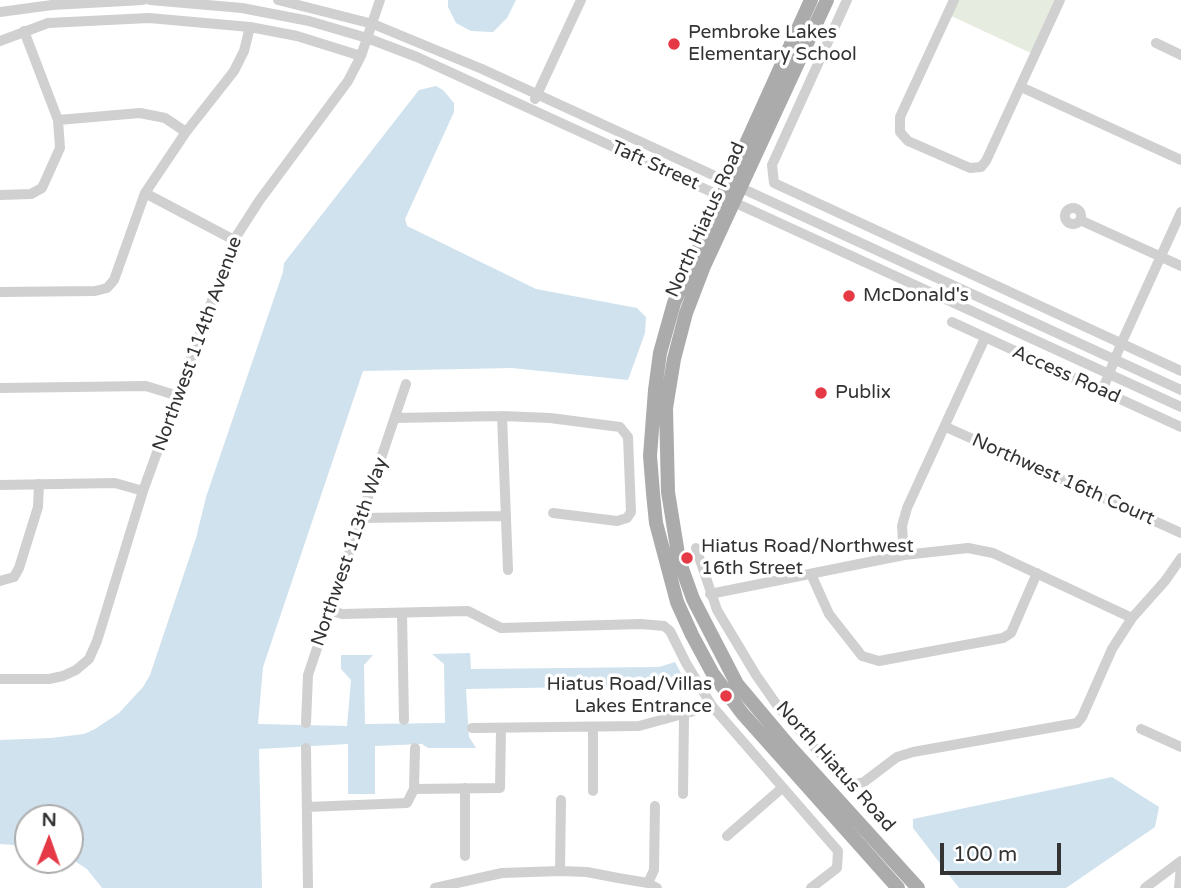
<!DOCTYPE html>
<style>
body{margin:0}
#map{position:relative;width:1181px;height:888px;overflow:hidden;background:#fff;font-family:"Varela Round",sans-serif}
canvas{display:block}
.north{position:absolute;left:14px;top:804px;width:70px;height:70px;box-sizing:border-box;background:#fff;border:2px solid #adadad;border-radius:50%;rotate:1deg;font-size:19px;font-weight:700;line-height:28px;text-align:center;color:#333}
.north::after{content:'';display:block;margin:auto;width:24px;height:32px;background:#e63946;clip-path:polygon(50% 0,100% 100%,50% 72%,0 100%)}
.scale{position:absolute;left:940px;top:843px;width:121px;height:32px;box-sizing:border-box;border:4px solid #333;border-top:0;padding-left:9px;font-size:21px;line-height:24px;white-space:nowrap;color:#333;-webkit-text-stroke:5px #fff;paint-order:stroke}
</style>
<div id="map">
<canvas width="1181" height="888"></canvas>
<div class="north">N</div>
<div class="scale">100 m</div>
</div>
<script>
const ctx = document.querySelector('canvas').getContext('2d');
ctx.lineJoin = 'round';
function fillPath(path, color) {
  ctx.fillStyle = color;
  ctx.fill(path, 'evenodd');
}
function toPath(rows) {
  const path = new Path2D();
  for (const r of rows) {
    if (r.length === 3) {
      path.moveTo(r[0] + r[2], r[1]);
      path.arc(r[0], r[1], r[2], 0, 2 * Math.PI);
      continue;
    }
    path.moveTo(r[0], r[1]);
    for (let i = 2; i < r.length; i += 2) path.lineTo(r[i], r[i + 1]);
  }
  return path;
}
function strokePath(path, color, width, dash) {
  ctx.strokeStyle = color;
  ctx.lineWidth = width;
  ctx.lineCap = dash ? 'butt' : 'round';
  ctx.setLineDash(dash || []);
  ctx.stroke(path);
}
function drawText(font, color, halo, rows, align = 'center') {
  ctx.font = font + ' "Varela Round",sans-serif';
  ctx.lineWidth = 7;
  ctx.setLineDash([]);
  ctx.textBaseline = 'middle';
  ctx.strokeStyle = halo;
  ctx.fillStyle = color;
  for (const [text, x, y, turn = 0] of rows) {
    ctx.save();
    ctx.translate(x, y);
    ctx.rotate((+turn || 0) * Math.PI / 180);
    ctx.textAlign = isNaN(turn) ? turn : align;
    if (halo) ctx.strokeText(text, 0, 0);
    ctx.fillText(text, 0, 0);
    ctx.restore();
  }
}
fillPath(toPath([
 [954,0,1060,0,1035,55,947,14]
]), '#e6ecdf');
fillPath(toPath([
 [448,0,516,0,507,18,493,32,471,31,456,23,448,7],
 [436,86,443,90,454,103,454,112,405,219,407,226,536,289,637,308,646,317,645,333,628,380,512,368,363,371,263,667,258,724,347,726,351,680,341,669,341,655,373,655,364,665,365,724,445,723,444,664,432,654,470,653,471,669,659,667,675,662,682,675,635,686,466,689,469,737,476,748,428,748,422,744,375,746,375,794,348,794,348,744,259,749,262,888,102,888,87,869,70,858,70,818,28,818,28,846,0,844,0,740,51,738,84,734,95,729,119,713,143,687,150,675,196,538,206,497,283,272,284,263,419,90],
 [1112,777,1159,807,1155,827,1066,888,959,888,913,828,913,819]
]), '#cfe2ee');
strokePath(toPath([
 [150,0,242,8,309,21,367,38,417,57,1181,407],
 [278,0,373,24,482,69,1181,390],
 [847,0,772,165,774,183,1181,371],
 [954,0,900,117,900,132,908,141,970,168,981,167,986,161,1060,0],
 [0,12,52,5,143,0],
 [24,31,58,120],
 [0,41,48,23,149,18,250,27,297,36,361,56],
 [1156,43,1181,55],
 [1021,87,1181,160],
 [535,99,581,0],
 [145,193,234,240],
 [0,195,31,194,42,188,60,148,58,120,140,113,165,118,186,132],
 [1073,216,8],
 [1080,220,1181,266],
 [0,292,95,291,107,288,114,280,145,193,186,132,234,71,244,51,250,27],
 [952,322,1181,427],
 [0,388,146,386,178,396],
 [1102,391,1121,344,1181,212],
 [502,416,508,570],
 [395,418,502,416,550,418,620,427,628,437,631,512,627,518,617,521,553,513],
 [946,427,1181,533],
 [0,485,115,483,143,491],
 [361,518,506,516],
 [696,548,717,610,756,675,779,708,842,778,856,784,864,782,897,757,913,752,1077,723,1082,717,1112,649,1132,618,1165,581,1181,558],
 [904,555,902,526,907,508,985,338],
 [811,574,829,614,862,656,879,661,1003,638,1011,633,1037,573],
 [0,581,14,577,19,568,38,507,39,484],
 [710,594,904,555,968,548,993,553,1132,618],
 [330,610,342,614,468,611,501,628,641,624,664,626,670,631,686,663,712,706,838,851,837,868,811,888],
 [402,613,404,720],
 [0,679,49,679,63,676,76,670,89,659,97,641,143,491,234,240,259,201,348,81,361,56,380,0],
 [306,723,308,675,406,384],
 [472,728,639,726,712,706],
 [1141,729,1181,747],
 [306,748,308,888],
 [414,789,415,748],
 [593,791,593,728],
 [683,794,684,716],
 [307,807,407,803,414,789,500,788,501,729],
 [727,836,782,788],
 [465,856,465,788],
 [560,871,561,800],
 [648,883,654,870,655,806],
 [435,888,502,873,560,871,587,872,618,878,648,883,657,888],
 [1145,888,1181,861],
 [1179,888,1181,866]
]), '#d0d0d0', 10);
strokePath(toPath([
 [811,0,674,303,660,353,655,390,650,456,653,493,656,523,677,602,692,635,713,674,742,713,898,888],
 [827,0,704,266,686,313,674,359,666,408,668,492,679,560,693,599,737,684,790,747,918,888]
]), '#ababab', 14);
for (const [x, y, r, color] of [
 [674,44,7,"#e63946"],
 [849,296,7,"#e63946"],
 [821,393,7,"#e63946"],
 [687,558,7,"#e63946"],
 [726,696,7,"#e63946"]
]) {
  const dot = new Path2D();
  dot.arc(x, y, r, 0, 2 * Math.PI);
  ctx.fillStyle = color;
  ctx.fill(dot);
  strokePath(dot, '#fff', 2.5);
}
drawText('19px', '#333', '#fff', [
 ["Pembroke Lakes",688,33],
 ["Elementary School",688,55],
 ["McDonald's",863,296],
 ["Publix",835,393],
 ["Hiatus Road/Northwest",701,547],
 ["16th Street",701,569],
 ["Hiatus Road/Villas",712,685,"right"],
 ["Lakes Entrance",712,707,"right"]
], 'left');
drawText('19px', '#333', '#fff', [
 ["Taft Street",655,166,24],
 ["North Hiatus Road",706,220,-66],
 ["Northwest 114th Avenue",198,344,-70],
 ["Access Road",1066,375,24],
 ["Northwest 16th Court",1063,480,24],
 ["Northwest 113th Way",350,552,-71],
 ["North Hiatus Road",835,767,48]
]);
</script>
